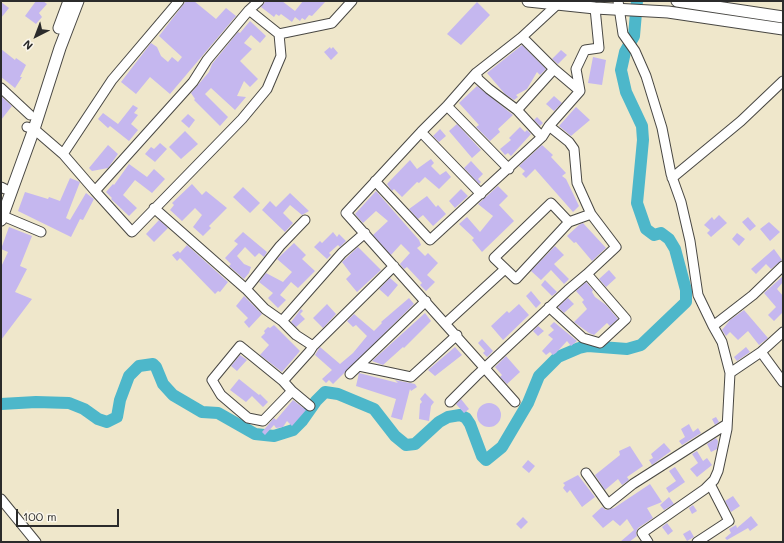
<!DOCTYPE html>
<style>
body{margin:0}
#map{position:relative;width:784px;height:543px;overflow:hidden;background:#efe7cb;font-family:Mali,sans-serif}
canvas{display:block}
.frame{position:absolute;inset:0;border:2px solid #2b2b2b;pointer-events:none}
.north{position:absolute;left:16px;top:16px;width:40px;height:40px;-webkit-text-stroke:3px #fbf7ec;paint-order:stroke;rotate:222deg;font-size:11px;font-weight:700;line-height:16px;text-align:center;color:#2b2b2b}
.north::after{content:'';display:block;margin:auto;width:14px;height:18px;background:#2b2b2b;clip-path:polygon(50% 0,100% 100%,50% 72%,0 100%)}
.scale{position:absolute;left:16px;top:509px;width:103px;height:18px;box-sizing:border-box;border:2px solid #2b2b2b;border-top:0;padding-left:5px;font-size:12px;line-height:14px;white-space:nowrap;color:#2b2b2b;-webkit-text-stroke:3px #fbf7ec;paint-order:stroke}
</style>
<div id="map">
<canvas width="784" height="543"></canvas>
<div class="frame"></div>
<div class="north">N</div>
<div class="scale">100 m</div>
</div>
<script>
const ctx = document.querySelector('canvas').getContext('2d');
ctx.lineJoin = 'round';
function toPath(rows) {
  const path = new Path2D();
  for (const r of rows) {
    if (r.length === 3) {
      path.moveTo(r[0] + r[2], r[1]);
      path.arc(r[0], r[1], r[2], 0, 2 * Math.PI);
      continue;
    }
    path.moveTo(r[0], r[1]);
    for (let i = 2; i < r.length; i += 2) path.lineTo(r[i], r[i + 1]);
  }
  return path;
}
function strokePath(path, color, width, dash) {
  ctx.strokeStyle = color;
  ctx.lineWidth = width;
  ctx.lineCap = dash ? 'butt' : 'round';
  ctx.setLineDash(dash || []);
  ctx.stroke(path);
}
function fillPath(path, color) {
  ctx.fillStyle = color;
  ctx.fill(path, 'evenodd');
}
strokePath(toPath([
 [1,404,36,402,69,403,84,409,98,419,107,422,117,417,120,400,129,376,139,366,153,364,156,367,163,384,173,395,202,412,218,413,255,434,274,436,293,430,302,421,316,401,325,392,338,394,374,409,395,436,406,445,415,444,439,422,448,417,460,415,466,418,470,424,482,456,486,460,502,447,528,403,539,376,558,357,579,348,588,346,627,349,641,345,686,302,686,290,675,249,669,239,661,233,654,235,646,229,637,203,643,140,642,126,626,92,621,70,625,52,634,36,637,1]
]), '#4db7ca', 12);
fillPath(toPath([
 [36,1,43,1,47,4,39,13,42,17,36,24,25,16],
 [186,1,194,1,216,19,226,8,236,16,170,94,150,77,136,94,121,82,151,43,157,47,161,56,168,62,172,57,178,62,182,57,159,36],
 [266,1,282,1,295,11,303,1,326,1,312,16,309,15,305,20,302,18,300,21,295,17,292,22,281,14,279,16,276,14,274,17,261,7],
 [1,2,9,8,1,18],
 [477,2,490,15,461,45,447,34],
 [250,21,266,36,260,43,251,35,244,43,252,49,240,61,258,79,250,87,244,81,237,96,246,97,235,110,211,88,205,94,228,117,220,126,194,100,195,99,191,93,209,72,212,64,238,32,240,33],
 [522,45,546,69,540,75,537,72,527,89,516,95,518,97,514,100,505,94,487,73],
 [330,47,331,49,333,47,338,53,331,60,324,52],
 [1,49,15,60,16,58,26,65,20,77,22,77,15,88,1,77],
 [561,50,567,55,558,64,552,59],
 [593,57,606,60,602,85,588,83],
 [477,86,513,115,498,129,500,132,490,141,476,127,479,125,459,103],
 [1,96,12,106,1,120],
 [554,96,562,103,554,111,546,104],
 [133,105,138,108,134,113,138,115,131,124,138,130,129,141,110,126,108,128,98,119,103,113,118,124],
 [576,107,590,120,571,136,559,126],
 [188,114,195,120,189,128,181,121],
 [537,117,543,123,540,126,534,120],
 [457,124,481,150,472,158,449,131],
 [520,127,525,132,527,130,531,134,511,156,508,153,505,155,500,149,511,140,509,138],
 [440,129,446,136,439,142,433,136],
 [185,131,198,144,181,159,169,147],
 [160,143,167,149,155,162,145,154,151,147,154,149],
 [108,145,118,154,108,168,92,171,89,168],
 [542,145,553,155,551,157,566,173,562,176,566,179,579,206,573,212,535,169,526,178,522,174,525,171,519,166],
 [431,159,434,163,431,166,440,175,446,171,451,177,439,189,425,177,419,183,417,182,402,197,394,189,392,191,389,187,387,184,410,160,417,169],
 [471,161,483,174,478,179,481,182,479,184,464,168],
 [129,164,147,177,154,169,165,179,152,193,135,180,123,195,137,208,129,216,111,199,112,198,106,192,113,184,114,185],
 [70,178,80,182,66,218,70,220,86,193,94,199,83,220,80,219,71,237,18,211,25,192,48,199,49,197,60,201],
 [192,184,202,195,206,191,227,208,209,226,211,228,203,236,193,227,202,215,195,208,182,221,170,210,174,205,172,203],
 [498,186,508,196,499,205,514,221,482,252,472,240,474,238,459,224,467,217,480,232,493,216,478,204],
 [243,187,260,203,250,213,233,197],
 [461,189,468,196,455,208,449,201],
 [376,191,419,240,421,245,417,248,425,256,428,253,438,263,427,275,435,282,426,291,420,285,422,283,407,267,404,269,400,264,410,253,401,244,391,255,373,235,388,221,376,211,363,223,355,214],
 [290,193,309,211,302,215,290,205,283,213,293,223,285,232,262,210,270,201,276,207],
 [427,196,436,207,438,205,446,214,433,226,423,215,418,219,409,209],
 [719,215,727,223,711,237,707,233,710,230,704,225,712,217,714,220],
 [748,217,756,226,750,231,742,222],
 [159,220,168,228,154,242,146,234],
 [769,222,780,232,770,241,760,229],
 [583,223,606,248,592,261,576,242,574,243,567,236,579,225],
 [9,227,32,236,20,266,27,269,15,292,32,299,1,340,1,267,8,252,1,249],
 [243,232,267,252,264,257,259,253,255,257,245,247,237,256,244,264,251,267,249,273,244,279,229,266,231,264,225,258,238,244,234,241],
 [333,232,337,237,339,234,346,241,340,247,338,245,329,253,331,255,327,259,314,247,320,241,322,243],
 [737,233,745,239,739,246,732,239],
 [294,243,306,255,302,259,315,271,298,288,291,282,280,295,286,300,278,308,268,298,273,293,259,282,266,273,283,282,292,272,277,259],
 [187,245,228,282,220,292,218,291,215,294,180,258,177,261,172,255,178,251,180,253],
 [555,246,564,255,554,264,569,279,564,284,551,270,541,280,531,271],
 [358,247,381,270,357,292,346,279,351,274,342,262],
 [774,249,782,260,771,269,766,264,756,274,751,269],
 [609,270,616,278,606,287,599,279],
 [783,276,783,282,777,289,783,296,783,312,774,321,768,315,776,307,764,293],
 [390,278,398,285,388,297,379,289],
 [545,280,557,292,552,296,541,285],
 [586,282,593,290,592,292,595,297,606,305,618,319,610,326,607,323,594,335,589,333,574,322,587,309,582,302,584,300,576,291],
 [531,291,541,303,536,308,526,296],
 [244,296,262,314,249,328,244,322,248,318,236,306],
 [409,298,414,304,333,384,329,380,326,383,322,379,332,370,315,355,318,350,320,347,340,364,353,353,367,336,356,325,353,327,347,321,354,314,374,331,382,323,381,322],
 [568,298,574,304,564,313,558,307],
 [327,304,336,314,323,328,313,318],
 [519,304,529,315,503,340,491,326,507,311,509,313],
 [301,309,303,311,300,314,305,319,296,327,291,322],
 [744,310,768,338,759,345,748,331,738,340,730,332,726,336,722,330,730,320],
 [425,313,431,321,404,348,403,347,383,365,372,361],
 [554,322,577,341,571,346,567,341,556,353,553,355,550,352,546,355,542,351,553,339,548,335,554,330,550,326],
 [274,325,300,351,282,372,260,355,269,345,261,337,265,333,264,331,268,327,270,328],
 [538,326,544,331,538,336,533,331],
 [482,339,493,351,487,357,483,353,485,351,478,343],
 [455,347,462,355,435,376,428,370],
 [746,347,750,352,737,361,734,357],
 [240,355,247,360,237,371,231,366],
 [506,356,520,372,507,384,500,377,502,375,495,367],
 [359,373,398,383,395,380,415,384,417,387,411,391,410,389,402,420,391,417,396,399,356,386],
 [239,379,259,395,260,394,268,402,263,407,252,396,246,402,230,390],
 [425,393,434,402,431,406,429,421,419,419,420,404,422,402,420,399],
 [461,399,469,409,464,413,456,404],
 [293,400,306,410,292,426,287,421,283,427,276,428,274,425,265,435,262,432,274,418,276,420],
 [489,415,12],
 [716,417,719,422,715,425,712,419],
 [689,424,693,432,698,428,701,433,682,445,679,441,685,437,681,429],
 [716,438,718,441,717,449,711,452,707,444],
 [664,443,671,451,652,465,649,460,653,458,651,454],
 [630,446,643,466,627,477,629,480,622,485,618,479,605,490,595,475,620,455,619,451],
 [697,451,703,461,707,458,712,465,697,477,690,469,698,463,692,454],
 [528,460,535,466,529,473,522,467],
 [675,467,685,482,669,493,666,488,676,481,669,471],
 [578,475,595,497,582,507,570,490,567,493,563,488,565,485,563,483],
 [650,484,662,502,647,508,653,518,638,528,636,533,637,536,629,542,620,542,634,530,627,519,620,526,613,520,603,528,592,516,602,507,606,510,614,508],
 [733,496,740,506,731,512,725,501],
 [669,497,674,504,664,510,660,505],
 [693,505,697,511,692,514,689,508],
 [751,516,758,525,750,531,748,528,727,540,725,538,731,533,729,529,736,525,737,528],
 [523,517,528,522,521,529,516,524],
 [667,523,673,531,668,535,662,527],
 [690,530,694,537,687,541,683,534]
]), '#c5b7ef');
const minor = toPath([
 [618,1,623,34,635,51,646,76,662,128,671,174,681,202,690,241,698,295,713,326,753,295,783,266],
 [249,10,279,34,332,23,352,1],
 [522,37,554,69,580,91],
 [476,73,478,79,489,89,517,110,542,137],
 [1,88,30,115],
 [447,106,509,169],
 [517,110,554,69],
 [27,127,34,129,63,154,95,191,193,82,207,60,249,10,259,1],
 [421,132,481,194],
 [63,154,112,80,179,1],
 [672,178,741,121,783,81],
 [375,181,430,240,542,137,549,126],
 [1,187,5,189],
 [95,191,132,232,242,119,267,89,281,56,279,34],
 [154,208,246,289,265,309,282,321,342,253,365,233],
 [3,216,41,232],
 [569,222,551,203,494,258,516,279,569,222,591,214,577,183,574,149,569,142,549,126,580,91,576,69,585,50,599,48,595,8],
 [587,274,616,247,591,214],
 [246,289,280,246,305,220],
 [282,321,296,335,313,346],
 [446,323,505,269],
 [783,332,761,352,783,382],
 [359,366,411,377,457,335],
 [730,373,761,352],
 [350,374,426,301],
 [283,381,292,391,263,421,248,418,221,395,212,380,240,346,283,381,310,351,313,346,394,266],
 [292,391,310,406],
 [450,402,476,376,568,290,587,274,626,319,600,343,583,338,549,307],
 [515,402,346,213,421,132,447,106,476,73,522,37,561,1],
 [586,473,608,504,633,484,727,424],
 [1,499,36,542],
 [648,542,642,533,705,489,714,480,718,471,727,429,730,373,722,342,713,326],
 [697,542,729,521,710,484]
]);
const major = toPath([
 [528,1,595,8,668,12,783,29],
 [677,1,783,17],
 [59,28,69,1],
 [1,220,34,129,60,48,78,1]
]);
strokePath(minor, '#484743', 11);
strokePath(major, '#484743', 13);
strokePath(minor, '#fff', 9);
strokePath(major, '#fff', 11);
</script>
